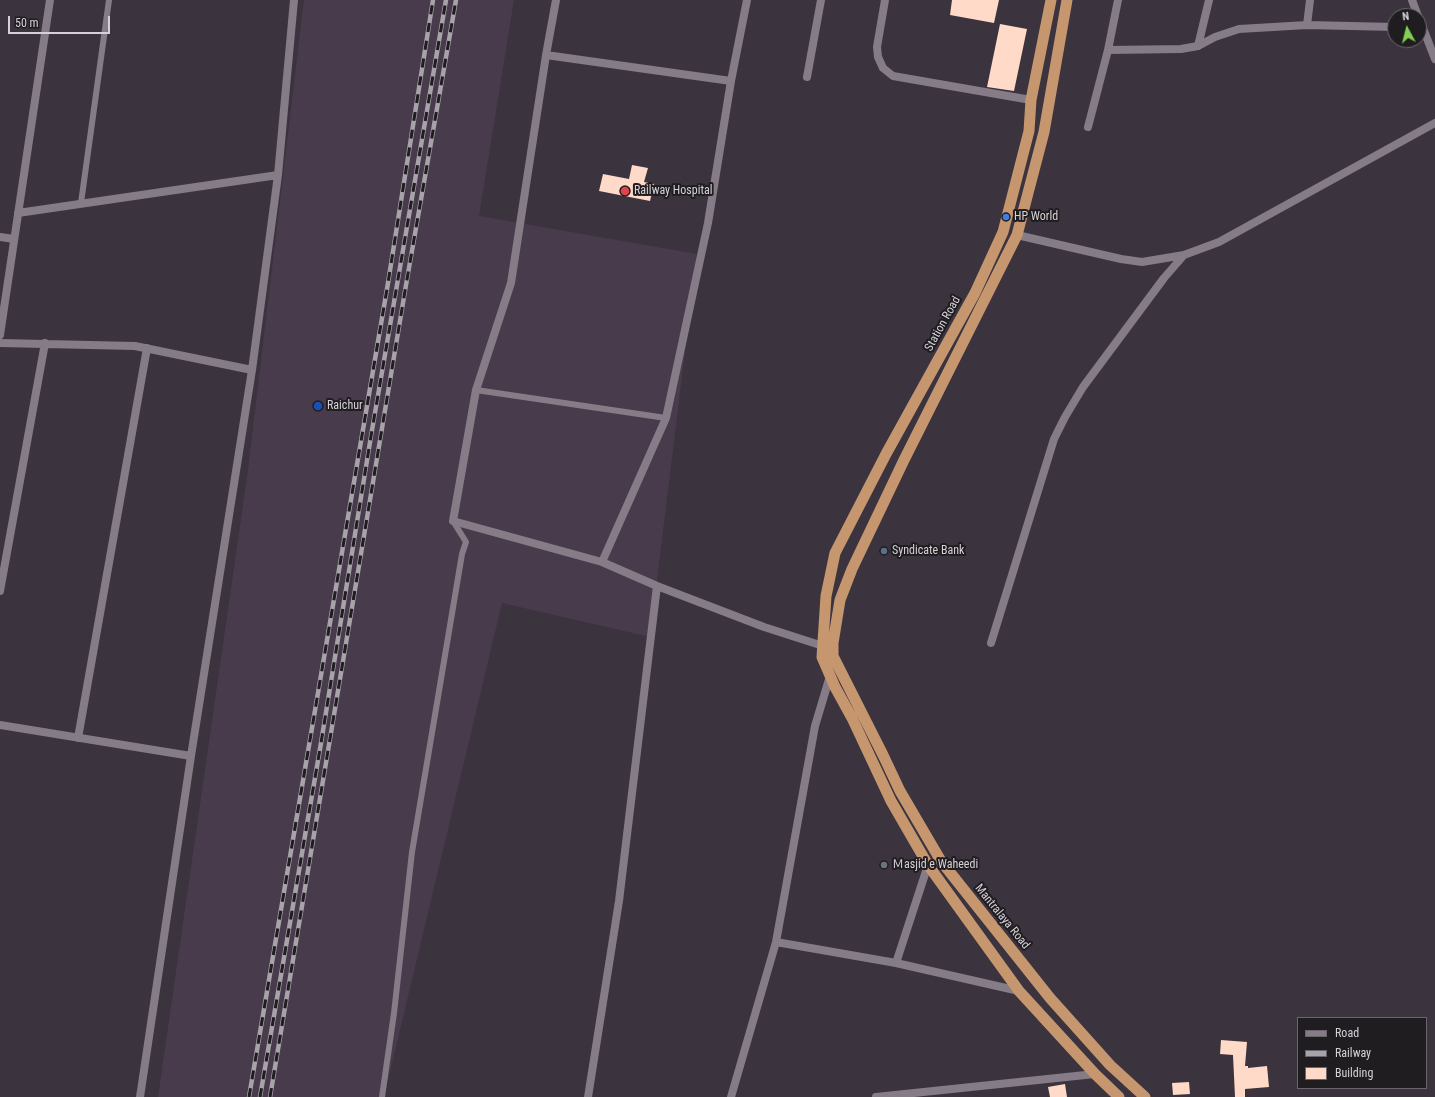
<!DOCTYPE html>
<meta charset="utf-8">
<style>
body{margin:0}
#map{position:relative;width:1435px;height:1097px;overflow:hidden;background:#3b333e;font-family:"Roboto Condensed",sans-serif}
canvas{display:block}
.legend{position:absolute;left:1297px;top:1017px;width:130px;height:72px;box-sizing:border-box;background:#201d21;border:1px solid #69656a;margin:0;padding:5px 7px;list-style:none;font-size:12px;color:#d6d1d8}
.legend li{display:flex;align-items:center;gap:8px;height:20px}
.legend b{width:20px;border:1px solid #69656a}
.north{position:absolute;left:1387px;top:8px;width:40px;height:40px;box-sizing:border-box;background:#201d21;border:1px solid #69656a;border-radius:50%;rotate:353deg;font-size:11px;font-weight:700;line-height:16px;text-align:center;color:#d6d1d8}
.north::after{content:'';display:block;margin:auto;width:14px;height:18px;background:#82d04f;clip-path:polygon(50% 0,100% 100%,50% 72%,0 100%)}
.scale{position:absolute;left:8px;top:16px;width:102px;height:18px;box-sizing:border-box;border:2px solid #d6d1d8;border-top:0;padding-left:5px;font-size:12px;line-height:14px;white-space:nowrap;color:#d6d1d8;-webkit-text-stroke:3px #201d21;paint-order:stroke}
</style>
<div id="map">
<canvas width="1435" height="1097"></canvas>
<ul class="legend">
<li><b style="height:5px;background:#867c88"></b>Road</li>
<li><b style="height:5px;background:#a8a2aa"></b>Railway</li>
<li><b style="height:11px;background:#ffdac8"></b>Building</li>
</ul>
<div class="north">N</div>
<div class="scale">50 m</div>
</div>
<script>
const ctx = document.querySelector('canvas').getContext('2d');
ctx.lineJoin = 'round';
function fillPath(path, color) {
  ctx.fillStyle = color;
  ctx.fill(path, 'evenodd');
}
function toPath(rows) {
  const path = new Path2D();
  for (const r of rows) {
    path.moveTo(r[0], r[1]);
    for (let i = 2; i < r.length; i += 2) path.lineTo(r[i], r[i + 1]);
  }
  return path;
}
function strokePath(path, color, width, dash) {
  ctx.strokeStyle = color;
  ctx.lineWidth = width;
  ctx.lineCap = dash ? 'butt' : 'round';
  ctx.setLineDash(dash || []);
  ctx.stroke(path);
}
function drawText(font, color, halo, rows, align = 'center') {
  ctx.font = font + ' "Roboto Condensed","Noto Sans SC",sans-serif';
  ctx.lineWidth = 4;
  ctx.setLineDash([]);
  ctx.textBaseline = 'middle';
  ctx.strokeStyle = halo;
  ctx.fillStyle = color;
  for (const [text, x, y, turn = 0] of rows) {
    ctx.save();
    ctx.translate(x, y);
    ctx.rotate((+turn || 0) * Math.PI / 180);
    ctx.textAlign = isNaN(turn) ? turn : align;
    if (halo) ctx.strokeText(text, 0, 0);
    ctx.fillText(text, 0, 0);
    ctx.restore();
  }
}
fillPath(toPath([
 [304,0,514,0,479,216,697,254,650,637,502,603,384,1097,158,1097,248,470]
]), '#483c4c');
fillPath(toPath([
 [952,0,999,0,994,23,950,15],
 [1000,24,1027,29,1014,91,987,87],
 [632,165,648,168,644,182,654,184,650,201,599,191,603,174,629,179],
 [1221,1040,1247,1042,1245,1066,1248,1066,1248,1068,1267,1066,1269,1087,1245,1089,1245,1097,1235,1097,1233,1055,1220,1054],
 [1189,1082,1190,1094,1173,1095,1172,1083],
 [1065,1084,1067,1097,1050,1097,1048,1087]
]), '#ffdac8');
strokePath(toPath([
 [81,203,109,0],
 [476,390,666,418],
 [382,1097,394,1013,412,852,462,554,466,542,453,521]
]), '#867c88', 6);
strokePath(toPath([
 [556,0,546,55,511,283,476,390,453,521,602,562,657,586,764,627,823,646,827,645],
 [885,0,877,47,878,57,883,68,893,76,1031,100],
 [1412,0,1418,16],
 [1419,18,1435,59],
 [1307,25,1310,0],
 [1198,46,1209,0],
 [1108,50,1181,49,1198,46,1215,37,1239,29,1307,25,1395,27],
 [546,55,731,81],
 [807,77,821,0],
 [1088,127,1108,50,1118,0],
 [18,213,278,175],
 [1017,235,1121,259,1142,262,1184,255,1219,242,1435,123],
 [0,237,14,239],
 [0,335,50,0],
 [0,343,135,346,252,370],
 [602,562,666,418,708,223,731,81,747,0],
 [0,591,45,343],
 [991,643,1054,439,1065,417,1083,387,1164,278,1184,255],
 [0,725,191,756],
 [78,738,147,348],
 [776,942,896,963,1019,991],
 [896,963,928,865],
 [140,1097,191,756,252,370,278,175,294,0],
 [588,1097,619,901,657,586],
 [731,1097,776,942,815,726,830,676],
 [876,1097,1095,1074]
]), '#867c88', 8);
strokePath(toPath([
 [1051,0,1031,100,1029,131,1003,232,975,293,886,454,835,553,826,596,822,657,835,687,852,718,891,801,928,865,1019,991,1095,1074,1119,1097],
 [1067,0,1044,132,1017,235,904,460,852,569,840,600,833,643,833,656,883,755,900,791,941,861,1050,998,1110,1065,1145,1097]
]), '#c6966f', 11);
const rail = toPath([
 [249,1097,388,283,433,0],
 [260,1097,321,743,371,436,446,0],
 [270,1097,406,285,456,0]
]);
strokePath(rail, '#a8a2aa', 4.5);
strokePath(rail, '#201d21', 3, [9]);
for (const [x, y, r, color] of [
 [625,191,5,"#e0444e"],
 [1006,217,4,"#3f7fe0"],
 [318,406,5,"#1a4fb4"],
 [884,551,4,"#5c6f8a"],
 [884,865,4,"#6b7280"]
]) {
  const dot = new Path2D();
  dot.arc(x, y, r, 0, 2 * Math.PI);
  ctx.fillStyle = color;
  ctx.fill(dot);
  strokePath(dot, '#201d21', 1.5);
}
drawText('12px', '#d6d1d8', '#201d21', [
 ["Railway Hospital",634,191],
 ["HP World",1014,217],
 ["Raichur",327,406],
 ["Syndicate Bank",892,551],
 ["Ｍasjid e Waheedi",892,865]
], 'left');
drawText('12px', '#d6d1d8', '#201d21', [
 ["Station Road",943,324,-61],
 ["Mantralaya Road",1002,917,51]
]);
</script>
